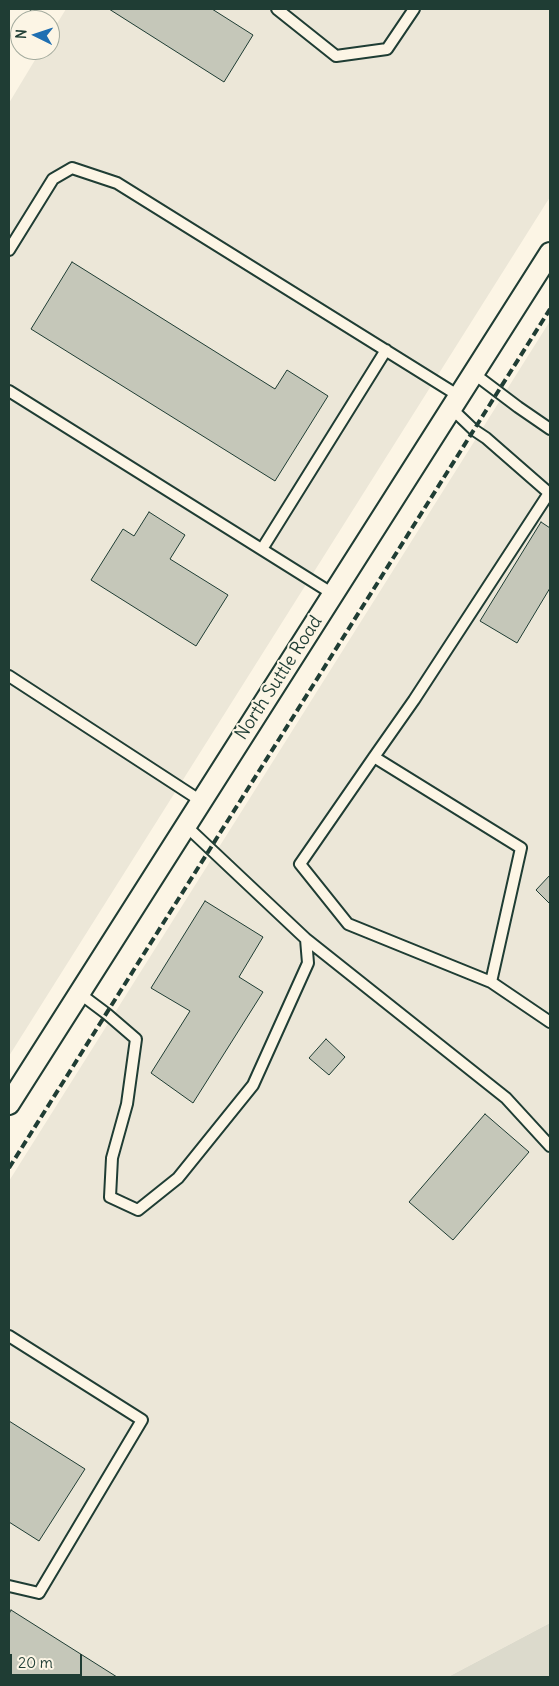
<!DOCTYPE html>
<style>
body{margin:0}
#map{position:relative;width:559px;height:1686px;overflow:hidden;background:#fcf5e5;font-family:Delius,sans-serif}
canvas{display:block}
.frame{position:absolute;inset:0;border:10px solid #1f3d34;pointer-events:none}
.north{position:absolute;left:10px;top:10px;width:50px;height:50px;box-sizing:border-box;background:#fcf5e5;border:1px solid #a4ab9e;border-radius:50%;rotate:274deg;font-size:14px;font-weight:700;line-height:20px;text-align:center;color:#1f3d34}
.north::after{content:'';display:block;margin:auto;width:18px;height:22px;background:#1f6fb2;clip-path:polygon(50% 0,100% 100%,50% 72%,0 100%)}
.scale{position:absolute;left:10px;top:1654px;width:72px;height:22px;box-sizing:border-box;border:2px solid #1f3d34;border-top:0;padding-left:6px;font-size:15px;line-height:18px;white-space:nowrap;color:#1f3d34;-webkit-text-stroke:4px #fcf5e5;paint-order:stroke}
</style>
<div id="map">
<canvas width="559" height="1686"></canvas>
<div class="frame"></div>
<div class="north">N</div>
<div class="scale">20 m</div>
</div>
<script>
const ctx = document.querySelector('canvas').getContext('2d');
ctx.lineJoin = 'round';
function fillPath(path, color) {
  ctx.fillStyle = color;
  ctx.fill(path, 'evenodd');
}
function toPath(rows) {
  const path = new Path2D();
  for (const r of rows) {
    path.moveTo(r[0], r[1]);
    for (let i = 2; i < r.length; i += 2) path.lineTo(r[i], r[i + 1]);
  }
  return path;
}
function strokePath(path, color, width, dash) {
  ctx.strokeStyle = color;
  ctx.lineWidth = width;
  ctx.lineCap = dash ? 'butt' : 'round';
  ctx.setLineDash(dash || []);
  ctx.stroke(path);
}
function drawText(font, color, halo, rows, align = 'center') {
  ctx.font = font + ' Delius,sans-serif';
  ctx.lineWidth = 4;
  ctx.setLineDash([]);
  ctx.textBaseline = 'middle';
  ctx.strokeStyle = halo;
  ctx.fillStyle = color;
  for (const [text, x, y, turn = 0] of rows) {
    ctx.save();
    ctx.translate(x, y);
    ctx.rotate((+turn || 0) * Math.PI / 180);
    ctx.textAlign = isNaN(turn) ? turn : align;
    if (halo) ctx.strokeText(text, 0, 0);
    ctx.fillText(text, 0, 0);
    ctx.restore();
  }
}
fillPath(toPath([
 [66,9,550,9,550,197,9,1056,9,103,41,50,50,50,50,35],
 [550,321,550,1623,448,1677,9,1677,9,1181]
]), '#ece7d8');
fillPath(toPath([
 [550,1623,550,1677,448,1677]
]), '#dcdacc');
const building = toPath([
 [109,9,212,9,253,35,224,82,109,9],
 [72,262,275,389,287,370,328,396,275,481,31,329,72,262],
 [149,512,185,535,170,559,228,595,196,646,91,580,123,529,134,536,149,512],
 [541,522,550,528,550,588,517,643,480,621,541,522],
 [550,875,550,904,536,890,550,875],
 [205,901,263,937,239,977,263,992,193,1103,151,1073,190,1011,151,988,205,901],
 [326,1039,345,1057,329,1075,309,1058,326,1039],
 [485,1114,529,1152,453,1240,409,1202,485,1114],
 [9,1421,85,1469,39,1541,9,1522,9,1421],
 [11,1610,117,1677,9,1677,9,1614,11,1610]
]);
fillPath(building, '#c5c7b9');
strokePath(building, '#1f3d34', 1);
const lane = toPath([
 [277,9,336,56,387,49,414,9],
 [9,250,53,179,72,168,117,183,459,396],
 [473,373,518,407,550,429],
 [9,391,333,594],
 [262,549,386,350],
 [9,676,201,801],
 [374,757,521,848,491,982,348,924,300,864,374,757,414,700,549,493,486,438,474,430,451,408],
 [306,939,506,1098,550,1146],
 [491,982,550,1022],
 [79,993,107,1014,136,1039,127,1104,112,1158,110,1197,138,1210,178,1178,253,1085,308,963,306,939,185,825],
 [9,1336,142,1420,39,1593,9,1586]
]);
const street = toPath([
 [9,1104,550,253]
]);
const secondary = toPath([
 [9,21,16,9]
]);
strokePath(lane, '#1f3d34', 14);
strokePath(street, '#1f3d34', 24);
strokePath(secondary, '#1f3d34', 31);
strokePath(lane, '#fcf5e5', 10);
strokePath(street, '#fcf5e5', 20);
strokePath(secondary, '#fcf5e5', 28);
strokePath(toPath([
 [9,1168,550,309]
]), '#1f3d34', 4, [8, 4]);
drawText('18px', '#1f3d34', '#fcf5e5', [
 ["North Suttle Road",279,678,-57]
]);
</script>
